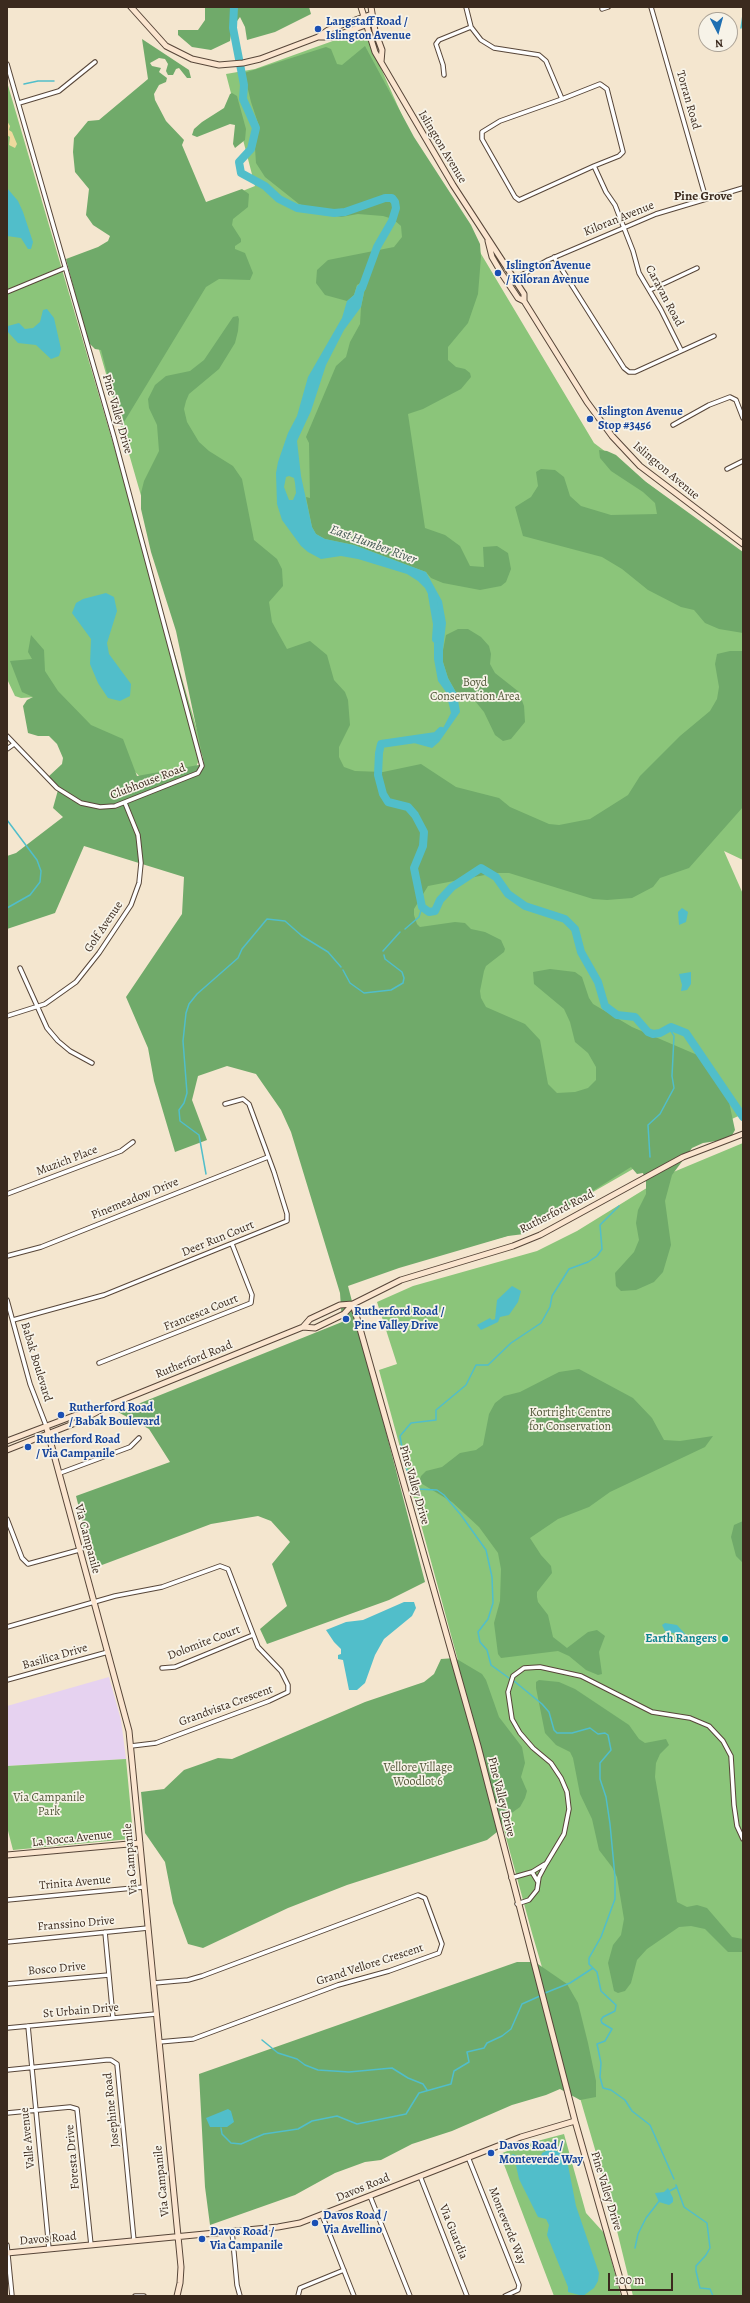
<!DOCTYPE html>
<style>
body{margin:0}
#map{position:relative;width:750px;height:2303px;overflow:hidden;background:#f4e6cf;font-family:Alegreya,serif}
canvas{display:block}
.frame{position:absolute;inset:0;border:8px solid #3b2a1e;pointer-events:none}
.north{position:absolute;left:698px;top:12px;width:40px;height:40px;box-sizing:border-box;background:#f7f3e8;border:1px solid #aca397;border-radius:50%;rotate:174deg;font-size:11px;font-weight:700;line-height:16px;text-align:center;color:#3b2a1e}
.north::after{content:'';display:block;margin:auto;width:14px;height:18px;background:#1f6fb2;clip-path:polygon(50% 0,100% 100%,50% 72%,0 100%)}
.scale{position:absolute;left:608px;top:2273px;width:65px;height:18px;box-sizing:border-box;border:2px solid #3b2a1e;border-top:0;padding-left:5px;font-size:12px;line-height:14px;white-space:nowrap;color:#3b2a1e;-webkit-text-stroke:3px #f7f3e8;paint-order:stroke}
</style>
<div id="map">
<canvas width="750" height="2303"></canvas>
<div class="frame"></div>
<div class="north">N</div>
<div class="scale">100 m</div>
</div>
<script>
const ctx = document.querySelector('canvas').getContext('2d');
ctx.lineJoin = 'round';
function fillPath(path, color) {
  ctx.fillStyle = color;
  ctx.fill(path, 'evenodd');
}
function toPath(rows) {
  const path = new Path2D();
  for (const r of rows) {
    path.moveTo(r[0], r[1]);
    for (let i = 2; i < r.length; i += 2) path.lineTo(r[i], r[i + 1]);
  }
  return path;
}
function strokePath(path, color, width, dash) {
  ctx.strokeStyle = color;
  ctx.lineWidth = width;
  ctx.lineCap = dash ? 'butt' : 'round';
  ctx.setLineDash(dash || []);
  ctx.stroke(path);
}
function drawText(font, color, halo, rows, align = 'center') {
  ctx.font = font + ' Alegreya,serif';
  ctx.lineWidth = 3.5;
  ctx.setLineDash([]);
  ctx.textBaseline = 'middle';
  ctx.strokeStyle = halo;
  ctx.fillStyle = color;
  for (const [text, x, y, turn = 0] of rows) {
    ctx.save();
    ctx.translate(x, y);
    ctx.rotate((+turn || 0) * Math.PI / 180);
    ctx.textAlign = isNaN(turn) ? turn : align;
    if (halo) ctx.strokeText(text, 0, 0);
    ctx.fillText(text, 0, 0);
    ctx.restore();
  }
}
fillPath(toPath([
 [109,1677,121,1720,126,1759,7,1766,7,1706]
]), '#e6d2f0');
fillPath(toPath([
 [355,33,360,33,360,34,367,37,413,140,594,443,743,555,743,860,724,851,743,894,743,1114,680,1142,525,1231,365,1275,73,259,255,186,226,74,255,69],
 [7,82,203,750,196,767,147,783,113,752,37,697,21,698,15,696,7,679],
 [743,1143,743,2296,633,2296,608,2194,532,1933,379,1370,397,1364,377,1302,413,1286,537,1251,577,1231,671,1173],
 [126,1759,133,1834,130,1839,13,1850,7,1827,7,1766],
 [564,2134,586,2213,604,2233,621,2296,554,2296,500,2154,522,2145]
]), '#8bc57a');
fillPath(toPath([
 [205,7,309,7,311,14,275,32,247,40,245,27,240,17,232,28,230,41,211,50,192,47,178,35,178,30,198,30,205,20],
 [142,39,189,70,191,78,187,78,179,68,176,69,173,75,168,75,166,71,168,64,165,59,159,58,150,63,152,66,161,68,159,72,167,78,166,82,159,85,154,94,155,100,166,121,184,140,182,145,206,202,242,189,249,194,248,207,233,219,232,225,241,239,241,242,235,246,235,249,245,253,253,273,250,280,219,279,206,287,121,427,101,350,95,349,88,342,66,259,98,247,108,241,110,236,93,225,86,215,89,189,75,172,73,152,74,138,88,121,99,120,148,79],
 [365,46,414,137,471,225,480,244,481,257,478,294,468,323,448,347,448,360,456,367,465,369,470,373,471,377,461,389,423,409,408,414,425,528,445,535,460,546,470,566,484,567,483,547,497,546,508,553,511,569,506,582,501,586,480,590,443,583,431,578,426,572,354,545,325,539,316,534,312,527,306,497,310,498,309,443,306,437,336,366,346,357,350,342,360,324,361,307,367,279,357,285,354,295,347,301,325,295,316,283,317,270,328,260,394,247,402,237,401,226,393,219,383,216,358,214,341,217,321,212,299,204,265,177,256,163,255,148,259,126,251,102,244,73,326,47,331,49,337,64,342,65],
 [232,93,237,96,246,129,245,140,235,148,233,144,235,125,230,124,197,137,192,135,194,129,202,122,224,108,230,94],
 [238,316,239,319,238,331,235,343,219,369,189,394,186,401,184,409,187,422,199,442,209,451,233,466,242,479,254,540,277,559,282,569,283,586,269,602,272,622,287,649,310,641,327,655,334,680,345,692,348,700,350,725,339,747,339,757,344,767,355,771,383,772,421,764,456,787,499,798,510,807,549,824,559,825,590,819,628,795,640,776,680,736,710,711,717,699,719,687,715,664,717,654,730,651,743,651,743,807,689,868,660,878,653,887,632,898,607,900,593,899,509,873,495,873,428,886,414,909,414,915,417,924,420,927,455,922,465,923,471,929,485,932,501,940,505,949,504,952,486,966,484,971,480,991,481,998,486,1007,525,1024,540,1040,548,1084,557,1093,575,1092,588,1088,596,1080,596,1067,588,1053,575,1042,570,1022,564,1009,534,984,533,972,550,969,575,972,582,977,589,998,593,1004,632,1027,702,1057,729,1102,735,1130,730,1139,703,1143,692,1148,672,1175,665,1201,671,1245,663,1272,654,1282,636,1290,621,1291,616,1286,615,1273,634,1252,639,1240,636,1223,638,1210,646,1194,646,1182,643,1173,637,1174,631,1167,524,1234,508,1236,399,1268,348,1286,425,1582,389,1600,267,1644,260,1629,287,1606,272,1564,290,1542,271,1521,258,1516,211,1524,94,1568,76,1496,170,1462,149,1429,118,1412,342,1322,340,1293,291,1132,281,1110,256,1074,227,1066,198,1076,192,1100,207,1140,175,1152,154,1081,148,1048,126,997,182,914,184,877,84,846,55,913,7,929,7,856,16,853,63,817,53,808,58,790,48,777,62,764,63,758,57,744,49,736,38,736,28,733,23,706,27,700,33,697,22,692,10,661,32,659,28,652,31,635,44,650,45,671,58,691,91,725,123,739,137,776,204,764,176,631,151,552,141,509,141,493,144,481,159,451,157,425,149,408,148,399,155,385,166,376,190,371,204,360,233,317],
 [599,450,607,451,616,455,646,482,743,552,743,633,719,629,705,623,694,610,681,607,648,590,622,569,602,557,523,536,515,507,531,497,538,486,536,472,541,469,555,470,564,477,570,496,581,506,611,515,657,514,655,503,643,492,611,471,600,458],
 [458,629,468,629,481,637,489,646,491,654,490,664,495,673,519,692,524,706,525,722,511,739,503,741,495,735,484,712,475,701,457,694,448,678,443,662,443,650,446,635],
 [579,1369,633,1398,652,1418,664,1440,680,1441,713,1436,705,1447,610,1492,589,1507,558,1519,530,1538,541,1555,551,1566,552,1573,537,1592,537,1597,538,1602,548,1615,553,1637,567,1648,588,1632,597,1630,605,1636,599,1652,602,1674,598,1675,586,1670,569,1656,558,1651,501,1658,498,1654,494,1623,500,1601,501,1569,498,1553,479,1527,452,1502,419,1482,421,1476,426,1471,442,1467,460,1453,476,1450,483,1445,489,1414,495,1403,504,1396,520,1392,559,1372],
 [743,1521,743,1563,736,1556,731,1537,734,1525],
 [455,1658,482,1674,486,1680,499,1717,522,1747,525,1763,521,1777,527,1791,525,1798,520,1807,506,1817,497,1832,487,1840,347,1885,288,1908,203,1948,188,1944,173,1903,165,1862,145,1833,141,1792,164,1789,184,1770,218,1758,232,1759,365,1702,424,1682,434,1674,441,1659],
 [539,1680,559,1682,575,1689,629,1725,639,1739,645,1743,666,1739,669,1745,660,1754,656,1763,655,1777,677,1902,687,1907,697,1905,707,1908,732,1937,743,1939,743,1952,728,1952,705,1929,691,1926,679,1927,647,1949,637,1960,631,1983,625,1991,618,1993,614,1991,608,1963,613,1945,621,1935,624,1919,617,1877,612,1867,599,1850,592,1819,580,1794,573,1758,570,1752,556,1745,545,1733,536,1688,536,1682],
 [517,1962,535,1962,567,1984,578,2003,588,2043,596,2081,596,2097,580,2100,560,2089,546,2095,512,2105,452,2131,412,2144,381,2160,365,2162,335,2173,295,2195,210,2225,205,2187,199,2074]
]), '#70aa6a');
fillPath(toPath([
 [7,121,10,126,9,130,12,132,17,144,15,148,9,145,10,137,7,135]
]), '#eeda9e');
fillPath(toPath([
 [7,188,18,201,23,212,33,242,31,249,28,249,21,238,7,236],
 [367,278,361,307,344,330,326,365,311,411,297,441,301,476,312,527,316,534,325,539,354,545,426,572,442,601,446,623,443,650,443,662,448,678,457,694,460,712,439,742,432,748,403,740,416,735,426,738,433,737,443,728,451,713,446,692,438,681,434,659,434,641,438,623,436,610,425,588,418,581,407,574,358,559,341,556,321,559,308,552,301,546,282,520,277,504,276,473,278,462,288,433,297,416,308,377,342,318,347,301,354,295,357,286],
 [289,476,294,478,295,483,296,493,293,500,289,500,284,487,286,477],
 [47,309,54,318,61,349,59,356,51,359,36,345,18,343,7,331,8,326,19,323,25,329,33,328,40,322,43,310],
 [106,593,114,597,117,611,107,643,109,654,131,684,130,696,120,701,108,698,98,683,90,664,91,639,72,613,76,603,83,599],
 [682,908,688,912,686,922,679,925,678,912],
 [691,972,691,984,687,990,681,991,682,985,679,974],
 [512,1286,521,1291,518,1302,509,1315,500,1317,498,1322,481,1330,477,1325,490,1318,492,1320,495,1319,497,1300],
 [404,1602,414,1602,416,1608,412,1616,384,1639,375,1655,365,1683,357,1690,349,1690,343,1660,338,1659,338,1655,341,1654,341,1649,334,1642,326,1630,346,1622,363,1620],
 [665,1623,677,1625,686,1635,685,1636,665,1631,662,1625],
 [228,2109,231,2111,234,2122,227,2127,210,2127,206,2118],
 [550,2149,559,2152,567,2160,576,2206,599,2273,598,2281,594,2288,583,2296,568,2292,568,2287,547,2235,549,2225,546,2219,538,2217,519,2179,516,2165,518,2161,509,2157,513,2154,520,2157,525,2156,539,2162,542,2153],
 [668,2188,673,2198,673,2202,669,2205,659,2202,655,2193,664,2192]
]), '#51beca');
strokePath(toPath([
 [741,28,743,15],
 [24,84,38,81,54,81],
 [7,820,37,860,41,871,40,882,30,895,7,908],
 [405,929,419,917,422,907],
 [383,951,400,932],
 [343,970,350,983,364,993,391,990,403,983,404,978,402,972,385,959,384,955],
 [650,1157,648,1125,660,1114,674,1088,672,1076,674,1036,669,1028],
 [206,1174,199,1135,180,1121,179,1110,184,1103,187,1093,183,1041,186,1013,189,1004,197,994,238,958,242,949,267,919,285,921,302,936,328,952,341,967],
 [509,1678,491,1665,487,1650,480,1642,478,1632,488,1619,493,1603,492,1577,486,1550,461,1515,444,1495,437,1490,417,1489,414,1487,405,1465,400,1436,411,1423,436,1420,436,1410,466,1385,476,1365,488,1365,511,1343,541,1323,550,1307,552,1296,569,1269,588,1262,597,1256,602,1249,600,1225,619,1206],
 [514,1681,542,1704,549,1712,554,1730,557,1733,572,1733,590,1728,598,1734,605,1733,608,1735,611,1750,600,1763,600,1779,606,1797,610,1824,615,1877,615,1899,601,1937,589,1958,589,1964,597,1972,601,1991,616,2005,615,2011,603,2017,601,2020,602,2023,612,2029,605,2041,597,2044,601,2063,600,2077,603,2088,611,2090,625,2100,632,2111,650,2125,674,2179],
 [545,1993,570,1983,593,1968],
 [262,2040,278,2053,297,2059,305,2065,318,2070,349,2072,392,2068,408,2078,423,2084,427,2090],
 [221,2128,222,2134,231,2143,241,2144,264,2134,298,2129,312,2121,337,2116,357,2124,406,2114,419,2093,451,2084,454,2071,469,2062,467,2052,484,2048,487,2043,502,2036,511,2029,522,2004,540,1996],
 [676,2185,684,2207,707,2223,710,2248,706,2255,696,2266,696,2271,700,2288,710,2289,713,2296],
 [668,2192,677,2187],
 [635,2248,638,2234,646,2218,660,2200]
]), '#51beca', 1.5);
strokePath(toPath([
 [234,7,233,28,244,85,243,99,256,128,251,149,239,162,241,173,265,186,279,199,297,208,334,213,345,212,385,198,392,198,395,202,396,208,392,221,377,247,362,288],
 [432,595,437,624,436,639],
 [441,731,436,736,381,744,379,753,378,775,383,794,388,802,408,807,415,815,424,832,423,846,414,868,422,907,429,912,435,911,440,900,452,887,481,868,496,877,508,894,525,906,565,919,575,929,581,952,598,982,605,1006,617,1015,635,1017,648,1032,653,1034,660,1033,671,1027,686,1033,743,1117]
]), '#51beca', 8);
const street = toPath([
 [466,7,471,27,481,40,494,48,539,55,546,61,562,99,600,84,607,89,623,152,619,156,594,166,606,192,615,205,633,251,639,273,661,310,681,350],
 [651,7,706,199],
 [602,9,608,7],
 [7,64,114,437,202,766,198,773,115,806,100,807,81,803,57,788,7,736],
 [444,75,443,65,436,44,439,40,471,27],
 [562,99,500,121,482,132,482,139,515,197,519,200,594,166],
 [19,103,59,91,95,62],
 [554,257,624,368,629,372,635,372,714,336],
 [508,283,548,260,628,226,656,214,743,188],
 [650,290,697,268],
 [7,292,65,268],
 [673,425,709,405,730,397,736,400,743,418],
 [727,469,743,461],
 [7,749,14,744],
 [20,968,47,1028,58,1041,70,1051,92,1063],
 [7,1016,45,1004,76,982,99,953,131,905,139,883,141,863,138,835,125,803],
 [7,1194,121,1151,133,1142],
 [7,1256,41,1247,268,1157],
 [7,1300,30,1384,47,1428],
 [13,1320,104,1295,287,1221,287,1214,274,1172,249,1104,243,1099,225,1104],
 [99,1363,251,1303,252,1295,232,1244],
 [60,1473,130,1447,139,1438],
 [7,1519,22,1558,28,1564,79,1550],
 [7,1627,115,1596,162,1587,220,1566,228,1569,258,1647,281,1671,288,1685,288,1692,269,1701,156,1743,131,1746],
 [162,1668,175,1667,253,1635],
 [7,1680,108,1652],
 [532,1872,538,1882],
 [511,1878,532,1872,545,1864],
 [7,1900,144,1887],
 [517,1904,529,1900,537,1890,539,1877,546,1864,564,1834,569,1809,567,1792,561,1778,551,1763,533,1748,520,1733,512,1719,508,1692,513,1676,524,1668,540,1667,581,1676,652,1712,690,1718,709,1726,723,1741,731,1756,734,1805,737,1826,743,1839],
 [105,1932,113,2018],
 [7,1942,148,1928],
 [154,1983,188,1980,202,1976,418,1895,425,1898,442,1944,439,1953,389,1971,338,1985,193,2039,159,2042],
 [7,1984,109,1975],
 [28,2026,49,2249],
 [7,2028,156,2014],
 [7,2070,106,2060,111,2060,117,2064,134,2241],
 [7,2113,70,2107,77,2109,91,2245],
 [468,2157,519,2285,518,2290,505,2296],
 [420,2176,467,2296],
 [370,2196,410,2296],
 [322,2215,354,2296],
 [232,2231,237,2285,240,2296],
 [7,2245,12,2296],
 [135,2296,144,2296],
 [298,2296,300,2288,344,2270]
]);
const secondary = toPath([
 [131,7,166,46,192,59,219,65,243,63,260,59,318,37,328,30,372,14],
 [361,7,375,52,453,185,524,294,524,301],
 [371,7,375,31,382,50,381,62],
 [318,37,332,37,374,22],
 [488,241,492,257,502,274,518,298,524,301,587,402,612,436,640,466,743,544],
 [353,1304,478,1746,575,2121,625,2296],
 [303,1327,310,1319,340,1305,353,1304,401,1280,513,1246,540,1235,683,1157,743,1134],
 [47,1429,129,1731,181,2267,180,2283,177,2296],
 [7,1441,76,1415,91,1413],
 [7,1450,78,1422,110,1405,303,1327,315,1328,344,1314,353,1304],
 [7,1855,140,1843],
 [7,2253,278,2227,300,2223,521,2137,575,2121]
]);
strokePath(street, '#574639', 5.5);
strokePath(secondary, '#574639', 7);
strokePath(street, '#fff', 3.5);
strokePath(secondary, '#fbe5cf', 5);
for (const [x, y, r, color] of [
 [318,29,4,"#1a4fb4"],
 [498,273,4,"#1a4fb4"],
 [590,419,4,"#1a4fb4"],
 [346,1319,4,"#1a4fb4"],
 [61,1415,4,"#1a4fb4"],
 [28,1447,4,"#1a4fb4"],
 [725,1639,4,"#0f9aa8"],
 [491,2153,4,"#1a4fb4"],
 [315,2223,4,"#1a4fb4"],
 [202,2239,4,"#1a4fb4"]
]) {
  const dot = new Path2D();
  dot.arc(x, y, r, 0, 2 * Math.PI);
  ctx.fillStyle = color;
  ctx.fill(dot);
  strokePath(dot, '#f7f3e8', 1.5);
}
drawText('bold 12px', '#164399', '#f7f3e8', [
 ["Langstaff Road /",326,22],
 ["Islington Avenue",326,36],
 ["Islington Avenue",506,266],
 ["/ Kiloran Avenue",506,280],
 ["Islington Avenue",598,412],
 ["Stop #3456",598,426],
 ["Rutherford Road /",354,1312],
 ["Pine Valley Drive",354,1326],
 ["Rutherford Road",69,1408],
 ["/ Babak Boulevard",69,1422],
 ["Rutherford Road",36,1440],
 ["/ Via Campanile",36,1454],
 ["Davos Road /",499,2146],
 ["Monteverde Way",499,2160],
 ["Davos Road /",323,2216],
 ["Via Avellino",323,2230],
 ["Davos Road /",210,2232],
 ["Via Campanile",210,2246]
], 'left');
drawText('12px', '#3b2a1e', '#f7f3e8', [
 ["Torran Road",688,100,74],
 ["Islington Avenue",442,147,59],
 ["Kiloran Avenue",619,219,-22],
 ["Caravan Road",664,296,62],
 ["Pine Valley Drive",117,414,74],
 ["Islington Avenue",666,471,40],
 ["Clubhouse Road",148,782,-21],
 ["Golf Avenue",104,927,-56],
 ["Muzich Place",67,1161,-21],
 ["Pinemeadow Drive",135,1199,-22],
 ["Rutherford Road",557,1212,-27],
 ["Deer Run Court",218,1239,-22],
 ["Francesca Court",201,1313,-22],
 ["Rutherford Road",194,1360,-22],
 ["Babak Boulevard",36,1362,73],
 ["Pine Valley Drive",414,1485,74],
 ["Via Campanile",87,1539,75],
 ["Dolomite Court",204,1643,-21],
 ["Basilica Drive",55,1657,-16],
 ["Grandvista Crescent",226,1706,-20],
 ["Pine Valley Drive",501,1797,76],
 ["La Rocca Avenue",72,1839,-6],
 ["Via Campanile",131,1859,-95],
 ["Trinita Avenue",75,1883,-5],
 ["Franssino Drive",76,1924,-5],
 ["Grand Vellore Crescent",370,1965,-18],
 ["Bosco Drive",57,1969,-5],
 ["St Urbain Drive",81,2011,-5],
 ["Josephine Road",112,2110,-96],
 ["Valle Avenue",28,2138,-96],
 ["Foresta Drive",73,2157,-95],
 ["Via Campanile",162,2181,-96],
 ["Davos Road",363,2188,-22],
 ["Pine Valley Drive",606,2191,73],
 ["Monteverde Way",507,2226,68],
 ["Via Guardia",453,2232,68],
 ["Davos Road",48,2239,-5]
]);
drawText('12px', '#53583a', '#f7f3e8', [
 ["Boyd",475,683],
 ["Conservation Area",475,697],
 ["Kortright Centre",570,1413],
 ["for Conservation",570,1427],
 ["Vellore Village",418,1768],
 ["Woodlot 6",418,1782],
 ["Via Campanile",49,1798],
 ["Park",49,1812]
]);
drawText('bold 12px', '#0d838f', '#f7f3e8', [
 ["Earth Rangers",717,1639]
], 'right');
drawText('bold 13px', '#3b2a1e', '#f7f3e8', [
 ["Pine Grove",703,197]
]);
drawText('italic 13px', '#425652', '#f7f3e8', [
 ["East Humber River",373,545,20]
]);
</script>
